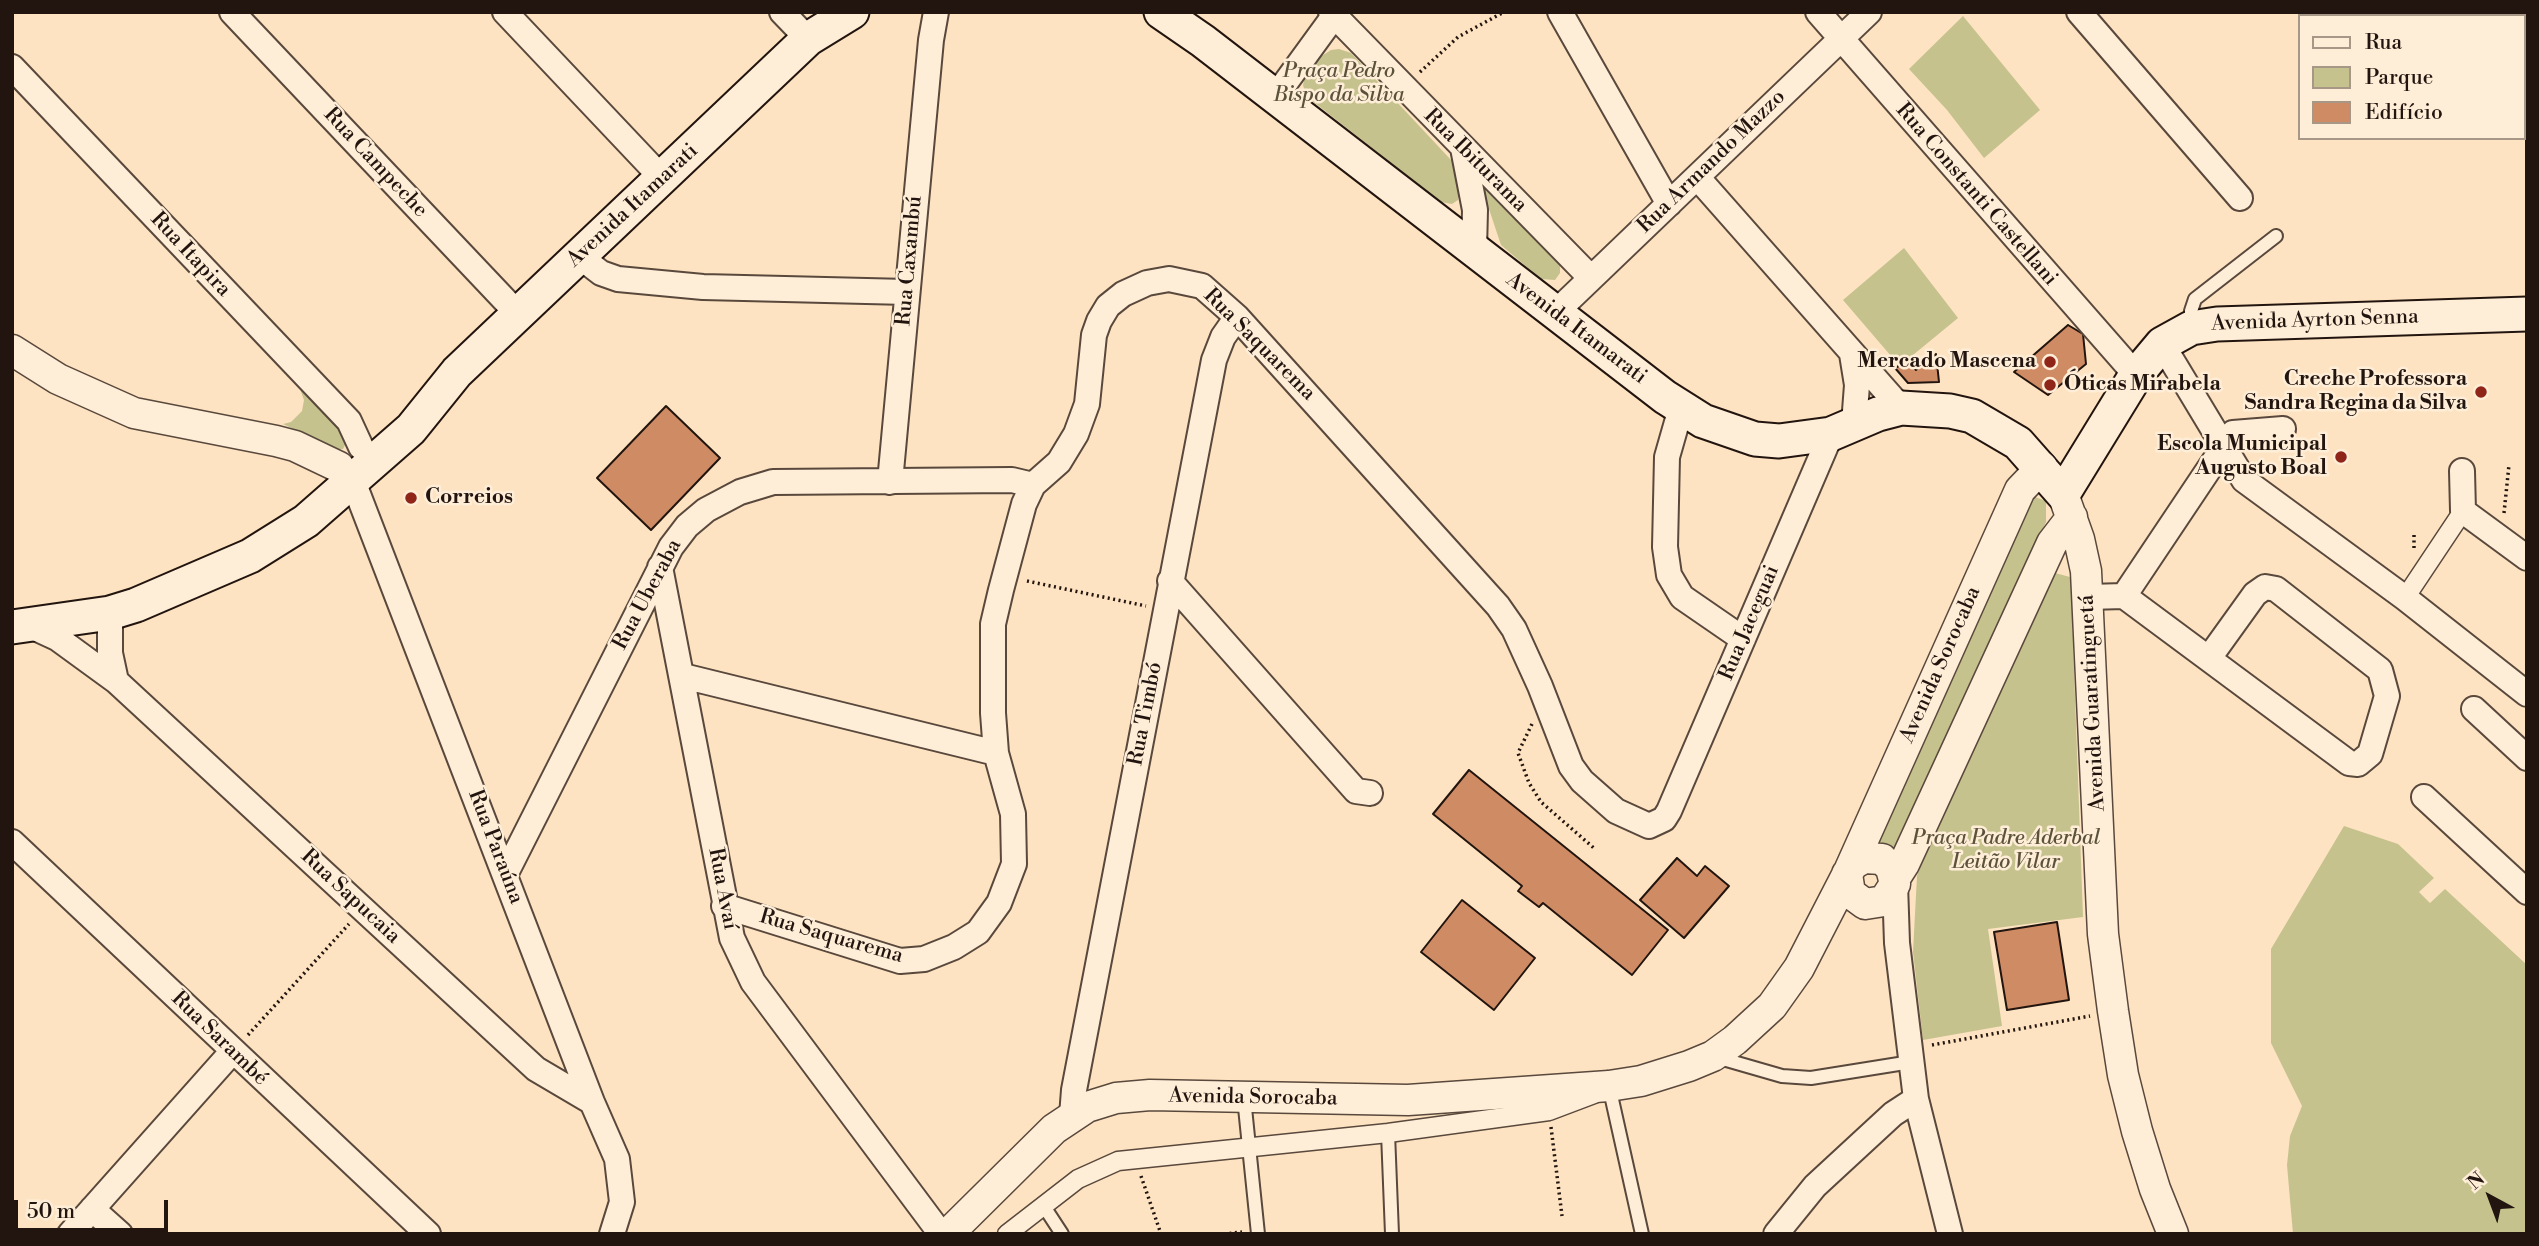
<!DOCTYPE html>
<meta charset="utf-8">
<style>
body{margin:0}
#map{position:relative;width:2539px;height:1246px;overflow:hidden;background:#fde3c1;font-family:"Libre Bodoni",serif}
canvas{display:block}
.frame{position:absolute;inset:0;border:14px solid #22150f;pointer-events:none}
.legend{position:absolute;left:2298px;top:14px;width:228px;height:126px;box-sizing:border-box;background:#feedd7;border:2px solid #a69787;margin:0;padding:9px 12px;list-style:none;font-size:21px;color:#22150f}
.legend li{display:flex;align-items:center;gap:14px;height:35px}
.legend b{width:35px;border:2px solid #a69787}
.north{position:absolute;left:2455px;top:1162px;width:70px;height:70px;-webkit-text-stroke:5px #feedd7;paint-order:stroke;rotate:319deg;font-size:19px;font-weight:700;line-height:28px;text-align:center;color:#22150f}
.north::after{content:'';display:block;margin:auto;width:24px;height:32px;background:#22150f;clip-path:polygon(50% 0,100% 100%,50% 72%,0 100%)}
.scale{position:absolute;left:14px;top:1200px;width:154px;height:32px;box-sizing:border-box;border:4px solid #22150f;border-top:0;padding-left:9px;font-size:21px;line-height:24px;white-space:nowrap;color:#22150f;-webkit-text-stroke:5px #feedd7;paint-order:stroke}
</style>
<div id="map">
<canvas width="2539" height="1246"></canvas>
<div class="frame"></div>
<ul class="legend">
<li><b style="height:9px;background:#feedd7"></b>Rua</li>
<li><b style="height:19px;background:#c5c28e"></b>Parque</li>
<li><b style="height:19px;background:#cf8b64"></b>Edifício</li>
</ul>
<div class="north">N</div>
<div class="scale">50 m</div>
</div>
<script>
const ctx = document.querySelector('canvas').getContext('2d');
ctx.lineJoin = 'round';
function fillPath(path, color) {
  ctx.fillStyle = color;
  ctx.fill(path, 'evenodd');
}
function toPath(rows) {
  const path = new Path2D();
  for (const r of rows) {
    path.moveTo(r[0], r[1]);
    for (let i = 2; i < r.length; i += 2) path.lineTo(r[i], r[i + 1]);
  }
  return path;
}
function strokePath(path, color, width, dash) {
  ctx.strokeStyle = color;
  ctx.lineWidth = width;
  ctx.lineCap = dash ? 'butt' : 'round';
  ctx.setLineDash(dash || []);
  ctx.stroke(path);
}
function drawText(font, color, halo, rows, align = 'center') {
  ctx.font = font + ' "Libre Bodoni",serif';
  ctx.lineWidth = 5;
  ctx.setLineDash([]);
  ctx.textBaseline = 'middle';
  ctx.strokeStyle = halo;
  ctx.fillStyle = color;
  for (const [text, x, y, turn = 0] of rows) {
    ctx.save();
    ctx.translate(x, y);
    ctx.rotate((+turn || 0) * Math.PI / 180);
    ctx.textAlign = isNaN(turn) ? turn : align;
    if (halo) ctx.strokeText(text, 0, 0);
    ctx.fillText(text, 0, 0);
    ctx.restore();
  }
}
fillPath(toPath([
 [2366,12,2527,12,2527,134,2523,133,2523,16,2369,16],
 [1963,16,2040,110,1984,158,1947,110,1909,69],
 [1339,49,1351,53,1452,161,1460,181,1458,200,1452,204,1441,202,1306,96,1303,85,1305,77,1317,59,1331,50],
 [1486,187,1560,264,1560,273,1555,280,1541,279,1501,245,1483,191],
 [1904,248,1958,318,1913,355,1897,363,1843,300],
 [299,386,339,427,346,443,343,449,334,449,283,424,291,422,302,411,304,400],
 [2035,497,2046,501,2046,522,1895,859,1870,848,2029,499],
 [2055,573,2070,577,2071,586,2083,917,1988,929,2002,1026,1923,1040,1913,952,1917,876,1931,836,2045,581],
 [2344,826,2398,844,2434,878,2419,892,2430,903,2445,889,2527,965,2527,1234,2293,1234,2287,1165,2290,1136,2302,1106,2271,1043,2271,949]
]), '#c5c28e');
const building = toPath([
 [2068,325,2083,334,2086,364,2048,395,2014,372,2068,325],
 [1936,354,1939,382,1908,383,1895,368,1908,361,1916,370,1936,354],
 [666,406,720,458,651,530,597,478,666,406],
 [1469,770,1668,930,1632,975,1543,903,1539,907,1518,891,1522,886,1433,814,1469,770],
 [1677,858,1697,876,1705,866,1729,886,1684,938,1640,900,1677,858],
 [1462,900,1535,958,1494,1010,1421,952,1462,900],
 [2057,922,2069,1000,2007,1010,1994,932,2057,922]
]);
fillPath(building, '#cf8b64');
strokePath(building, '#22150f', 2);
const service = toPath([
 [2191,328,2191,311,2195,299,2276,236],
 [1716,1057,1782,1076,1811,1078,1911,1062],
 [1609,1086,1642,1234],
 [1244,1098,1258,1234],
 [1388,1133,1392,1234],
 [1043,1205,1062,1234]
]);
const pedestrian = toPath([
 [2405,598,2463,511],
 [1007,1234,1078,1179,1118,1161,1388,1133,1549,1111,1594,1094]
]);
const minor = toPath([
 [232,12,518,314],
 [505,12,662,178],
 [782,12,808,39],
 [1331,12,1591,278],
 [1560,12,1669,204],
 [1818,12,2136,375],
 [2079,12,2240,198],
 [2339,12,2342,16],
 [12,67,349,421,361,447],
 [1275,97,1334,16],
 [1463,148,1475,210,1474,250],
 [1697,177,1901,408],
 [579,256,601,273,618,279,703,287,907,292],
 [1556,312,1869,12],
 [2162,344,2244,480,2405,598,2527,694],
 [1852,354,1857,385,1854,424],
 [1681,408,1667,457,1665,547,1669,575,1682,597,1743,639],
 [342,469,353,481,361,502,592,1102,617,1159,622,1202,612,1234],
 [2462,471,2463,511,2527,558],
 [890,482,931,40,936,12],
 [660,567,732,938,753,982,941,1234],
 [1170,581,1356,791,1370,793],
 [2124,596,2349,763,2358,764,2370,754,2387,696,2380,670,2276,589,2265,587,2255,594,2209,658],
 [2088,597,2124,596,2233,433,2283,429],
 [110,613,110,653,116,681],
 [31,626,57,638,116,681,536,1069,592,1102],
 [683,676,996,753],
 [2474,709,2527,758],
 [2424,797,2527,892],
 [12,842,428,1234],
 [506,873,671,547,687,526,706,510,740,492,773,482,1012,480,1033,485],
 [1895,884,1897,943,1916,1099,1950,1234],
 [724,906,900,961,924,959,954,947,978,932,999,903,1014,864,1013,814,996,753,993,713,993,624,1001,590,1024,504,1033,485,1059,462,1076,434,1087,404,1094,335,1099,321,1108,306,1123,294,1147,283,1169,279,1202,286,1237,317,1498,606,1514,629,1540,686,1571,766,1582,781,1616,811,1649,826,1664,819,1669,811,1831,434],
 [1072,1116,1074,1090,1214,360,1223,337,1237,317],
 [92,1209,120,1234],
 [70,1234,232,1052],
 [1776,1234,1815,1186,1893,1114,1916,1099]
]);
const tertiary = toPath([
 [12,350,58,379,134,413,276,441,295,446,339,467],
 [2063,494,2079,539,2086,571,2103,934,2113,1011,2123,1075,2137,1131,2155,1189,2173,1234],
 [1850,869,2020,490,2042,467],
 [1895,878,1904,864,2052,543,2072,517],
 [948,1234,1054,1129,1087,1107,1116,1098,1150,1095,1408,1100,1609,1086,1641,1081,1689,1066,1713,1056,1735,1040,1772,1006,1799,968,1850,869,1853,864,1864,858,1882,859,1891,868,1895,884,1884,901,1865,904,1850,893,1847,874]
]);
const secondary = toPath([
 [1161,12,1203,41,1665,397,1703,421,1755,439,1779,441,1831,434,1878,414,1901,408,1950,411,1972,416,2018,443,2063,494,2136,375,2162,344,2191,328,2217,324,2527,314],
 [12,627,110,613,136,605,250,556,306,521,411,429,457,372,808,39,852,12]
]);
strokePath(service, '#59483c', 16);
strokePath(pedestrian, '#59483c', 21);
strokePath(minor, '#59483c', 28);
strokePath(tertiary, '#59483c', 33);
strokePath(secondary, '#22150f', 37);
strokePath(toPath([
 [1420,72,1458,37,1504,12],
 [2504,513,2509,465],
 [2414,535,2414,551],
 [1027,581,1146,606],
 [1532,724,1518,753,1529,783,1541,802,1595,849],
 [248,1035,349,924],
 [1932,1045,2090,1016],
 [1551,1127,1562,1216],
 [1141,1176,1161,1234],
 [1224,1234,1242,1232]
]), '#22150f', 3.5, [2, 3.5]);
strokePath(service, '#feedd7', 12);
strokePath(pedestrian, '#feedd7', 18);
strokePath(minor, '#feedd7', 24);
strokePath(tertiary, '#feedd7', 30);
strokePath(secondary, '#feedd7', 33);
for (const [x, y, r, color] of [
 [2050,362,7,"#8f2418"],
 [2050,385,7,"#8f2418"],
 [2481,392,7,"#8f2418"],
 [2341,457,7,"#8f2418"],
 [411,498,7,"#8f2418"]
]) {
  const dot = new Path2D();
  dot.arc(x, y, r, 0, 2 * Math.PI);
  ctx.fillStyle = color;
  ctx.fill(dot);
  strokePath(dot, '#feedd7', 2.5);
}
drawText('italic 21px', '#5b523b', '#feedd7', [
 ["Praça Pedro",1339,72],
 ["Bispo da Silva",1339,96],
 ["Praça Padre Aderbal",2006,839],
 ["Leitão Vilar",2006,863]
]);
drawText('21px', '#22150f', '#feedd7', [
 ["Rua Ibiturama",1475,161,45],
 ["Rua Armando Mazzo",1712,162,-44],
 ["Rua Campeche",375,163,47],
 ["Rua Constanti Castellani",1976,195,49],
 ["Avenida Itamarati",633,206,-43],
 ["Rua Itapira",190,255,47],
 ["Rua Caxambú",910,261,-85],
 ["Avenida Ayrton Senna",2315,321,-2],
 ["Avenida Itamarati",1576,329,37],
 ["Rua Saquarema",1259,345,45],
 ["Rua Uberaba",648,595,-62],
 ["Rua Jaceguai",1750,623,-67],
 ["Avenida Sorocaba",1941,665,-66],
 ["Avenida Guaratinguetá",2093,703,-93],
 ["Rua Timbó",1146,714,-79],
 ["Rua Paraúna",495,847,69],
 ["Rua Avaí",722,889,79],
 ["Rua Sapucaia",350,897,43],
 ["Rua Saquarema",831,937,16],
 ["Rua Sarambé",219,1039,44],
 ["Avenida Sorocaba",1253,1098,1]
]);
drawText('bold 21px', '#22150f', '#feedd7', [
 ["Mercado Mascena",2036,362],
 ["Creche Professora",2467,380],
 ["Sandra Regina da Silva",2467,404],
 ["Óticas Mirabela",2064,385,"left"],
 ["Escola Municipal",2327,445],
 ["Augusto Boal",2327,469],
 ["Correios",425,498,"left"]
], 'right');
</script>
